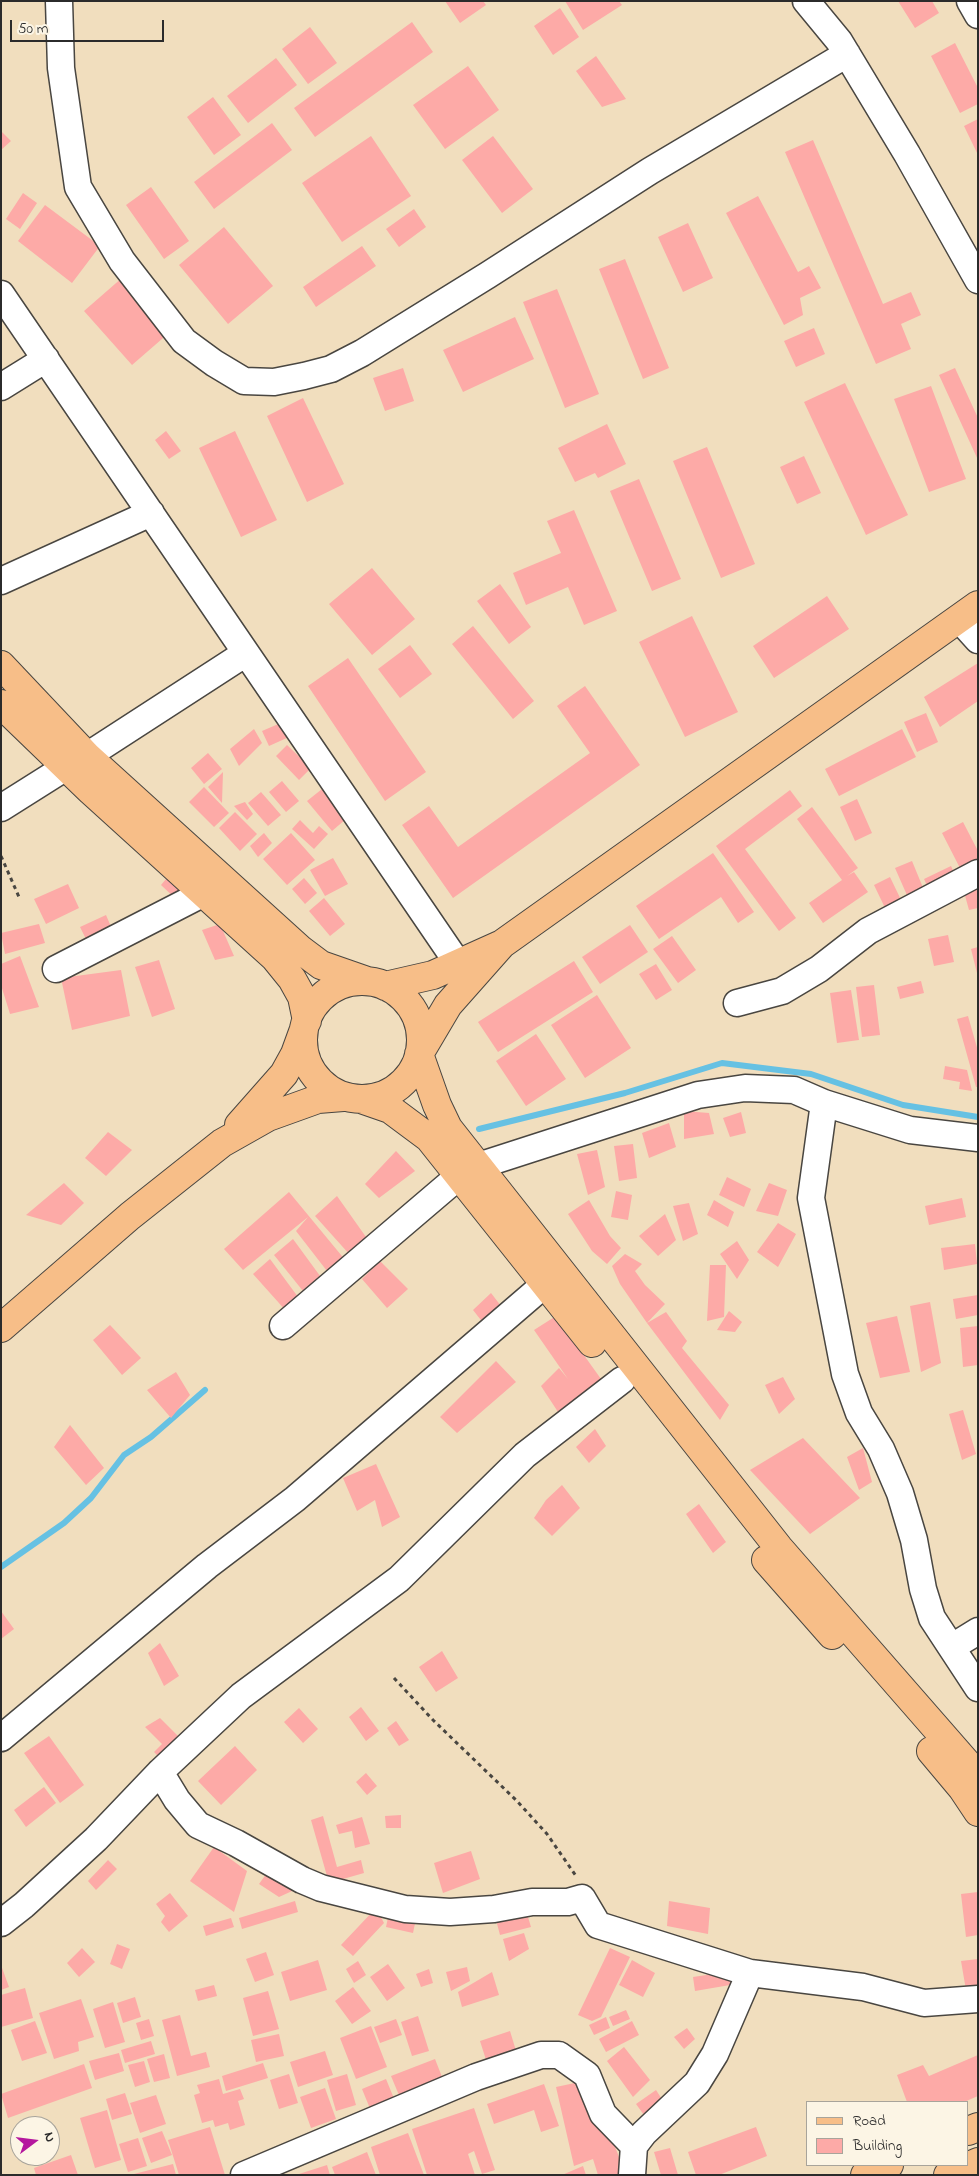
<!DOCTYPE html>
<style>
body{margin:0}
#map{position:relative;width:979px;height:2176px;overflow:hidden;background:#f1debe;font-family:"Indie Flower",sans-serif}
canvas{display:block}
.frame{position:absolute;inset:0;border:2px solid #2b2b2b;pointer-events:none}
.legend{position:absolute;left:806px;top:2101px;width:162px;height:65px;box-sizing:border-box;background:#fcf5e5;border:1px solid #a8a49b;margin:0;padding:6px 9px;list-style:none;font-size:15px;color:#2b2b2b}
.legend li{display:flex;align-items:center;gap:10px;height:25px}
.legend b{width:25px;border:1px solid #a8a49b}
.north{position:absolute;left:10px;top:2116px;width:50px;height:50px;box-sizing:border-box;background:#fcf5e5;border:1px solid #a8a49b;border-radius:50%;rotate:75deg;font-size:14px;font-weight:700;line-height:20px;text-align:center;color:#2b2b2b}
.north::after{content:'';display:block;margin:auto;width:18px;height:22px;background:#b5179e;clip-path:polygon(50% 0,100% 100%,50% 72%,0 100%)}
.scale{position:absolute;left:10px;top:20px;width:154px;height:22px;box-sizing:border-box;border:2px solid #2b2b2b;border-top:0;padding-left:6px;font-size:15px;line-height:18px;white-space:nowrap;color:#2b2b2b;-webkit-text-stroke:4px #fcf5e5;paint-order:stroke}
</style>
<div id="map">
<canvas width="979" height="2176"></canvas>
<div class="frame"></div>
<ul class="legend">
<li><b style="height:6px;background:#f7be88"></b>Road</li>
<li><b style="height:14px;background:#fdaaa7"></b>Building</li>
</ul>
<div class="north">N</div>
<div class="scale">50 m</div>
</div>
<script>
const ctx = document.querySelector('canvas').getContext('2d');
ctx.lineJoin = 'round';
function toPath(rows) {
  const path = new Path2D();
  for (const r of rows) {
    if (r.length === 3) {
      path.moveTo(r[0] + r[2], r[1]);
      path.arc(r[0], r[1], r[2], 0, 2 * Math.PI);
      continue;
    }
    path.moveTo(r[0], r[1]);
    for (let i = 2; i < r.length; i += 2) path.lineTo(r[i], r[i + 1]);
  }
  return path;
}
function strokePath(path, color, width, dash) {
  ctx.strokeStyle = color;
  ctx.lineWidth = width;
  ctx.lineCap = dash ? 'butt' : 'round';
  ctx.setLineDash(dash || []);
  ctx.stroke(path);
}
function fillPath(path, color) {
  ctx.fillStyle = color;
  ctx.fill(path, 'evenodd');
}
strokePath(toPath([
 [479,1129,625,1093,722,1063,811,1074,903,1105,978,1117],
 [1,1567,64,1523,91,1498,124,1455,151,1437,205,1390]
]), '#66c1e3', 6);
fillPath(toPath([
 [445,1,483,1,486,5,460,23],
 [565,1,619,1,622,5,583,30],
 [898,1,932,1,939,13,915,28],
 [560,8,579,37,553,55,534,26],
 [412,22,433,52,315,137,294,108],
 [310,27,337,63,308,84,282,49],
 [955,43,978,88,978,104,960,113,931,56],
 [596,56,626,99,602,107,576,71],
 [276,58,297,85,248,123,227,96],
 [468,66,499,110,445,149,413,105],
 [213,97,241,135,214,155,187,117],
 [978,119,978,155,964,126],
 [272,123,292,150,214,209,194,182],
 [1,131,11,141,1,150],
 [371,136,411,196,342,242,302,183],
 [493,136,533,189,502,213,462,160],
 [813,140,883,304,911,292,921,315,901,324,911,349,876,364,785,152],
 [151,187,189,241,164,259,126,205],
 [23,193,37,203,20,229,6,219],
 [758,196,798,272,809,266,821,288,800,298,803,315,784,325,726,213],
 [45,205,100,246,72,283,18,241],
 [414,209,426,227,399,247,386,229],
 [688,223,713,278,683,292,658,237],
 [224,227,273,286,228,324,179,265],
 [362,246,376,266,316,307,303,287],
 [625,259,669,368,643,379,599,269],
 [123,277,170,332,132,365,84,311],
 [557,289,599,394,565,408,523,302],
 [515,317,534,359,463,392,443,350],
 [814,328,825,354,796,367,784,341],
 [403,368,414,401,385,411,373,378],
 [955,368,978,418,978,460,939,375],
 [845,383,908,515,866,535,804,402],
 [931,386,966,479,929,492,894,399],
 [303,398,344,484,307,502,267,416],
 [607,424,626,464,598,478,595,473,575,482,558,448],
 [166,431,181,451,169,459,155,440],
 [235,431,277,520,241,537,199,448],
 [707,447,755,564,721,578,673,461],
 [804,456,821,493,797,504,780,467],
 [639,479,681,579,652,591,610,491],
 [574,510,617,611,584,625,568,587,526,605,513,573,561,553,547,521],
 [372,568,415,619,372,655,329,604],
 [500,584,531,627,509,644,477,601],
 [827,596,849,629,774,678,753,646],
 [692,616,738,712,685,737,639,642],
 [473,626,534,701,513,719,452,644],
 [410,645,432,674,400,698,378,669],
 [348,658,426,772,385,801,308,686],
 [978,663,978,701,940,727,924,697],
 [585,686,640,765,453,898,402,825,429,806,458,847,590,753,557,706],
 [926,713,938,742,917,752,904,722],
 [283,722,289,737,269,746,262,731],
 [254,729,262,743,239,766,230,749],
 [902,729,916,757,839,796,825,769],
 [287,745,311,768,299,780,276,756],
 [208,753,222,769,204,784,191,768],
 [223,772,222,803,208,787],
 [282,781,299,801,286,812,269,792],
 [204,787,229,813,214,827,189,802],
 [322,789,346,819,332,831,307,801],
 [790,790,802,806,745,849,796,918,779,931,716,846],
 [261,792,281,815,268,826,248,803],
 [857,799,872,833,855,841,840,807],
 [245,802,253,814,247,820,234,806],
 [812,807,858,868,847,876,854,872,868,892,823,923,809,903,842,880,797,819],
 [235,812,257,834,240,851,219,828],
 [300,820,313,833,319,826,328,834,314,849,292,829],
 [963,822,978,851,978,862,961,870,942,833],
 [264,833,272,843,258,857,250,846],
 [291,833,315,860,287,885,263,859],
 [713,853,754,912,738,923,721,897,659,939,636,906],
 [333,858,348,884,325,896,310,870],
 [912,861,926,895,910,902,895,868],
 [951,866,957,879,930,892,924,879],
 [171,873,189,888,178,901,161,885],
 [890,877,903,904,887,912,874,885],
 [304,878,317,893,305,904,292,889],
 [68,884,79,908,46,924,34,899],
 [978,889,978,908,969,910,964,892],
 [324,898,345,924,330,936,309,911],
 [106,915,112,929,87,941,80,927],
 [39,924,45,943,5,954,1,933],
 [220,924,234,956,215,960,202,930],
 [630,925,648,952,600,984,582,957],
 [948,935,954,962,934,966,928,939],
 [672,936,696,970,678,983,653,949],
 [978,947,978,973,977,973,971,949],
 [20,956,39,1007,10,1014,1,985,1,964],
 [159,960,175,1009,152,1017,135,967],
 [574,961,593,992,498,1052,478,1022],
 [656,964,672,990,656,1000,639,974],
 [121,970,130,1016,72,1030,61,978],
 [921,981,924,993,900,999,897,987],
 [874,985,880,1035,862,1037,856,987],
 [851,990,859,1040,837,1043,830,993],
 [597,995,631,1048,585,1078,551,1025],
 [968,1016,978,1051,978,1087,976,1087,957,1019],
 [536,1034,566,1079,526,1106,496,1061],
 [945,1066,967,1070,972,1091,959,1089,960,1082,943,1079],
 [684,1111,709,1113,714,1134,684,1139],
 [741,1112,746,1133,730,1137,723,1118],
 [669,1123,676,1147,649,1158,642,1133],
 [108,1132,132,1150,106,1176,85,1158],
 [633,1144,637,1178,619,1181,614,1146],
 [597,1150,605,1187,588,1195,577,1154],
 [396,1151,415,1171,379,1198,365,1184],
 [727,1177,751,1189,744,1207,719,1195],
 [64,1183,84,1203,61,1225,26,1215],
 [769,1183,787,1190,778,1216,756,1211],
 [616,1191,632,1195,628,1220,611,1217],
 [289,1192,346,1261,327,1271,296,1231,308,1217,243,1270,224,1249],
 [337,1196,366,1237,350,1255,315,1216],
 [962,1198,966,1217,929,1225,925,1206],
 [589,1200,610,1236,621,1248,607,1264,592,1251,568,1214],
 [714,1200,734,1212,728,1227,707,1215],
 [689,1203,698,1234,683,1241,673,1206],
 [665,1214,676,1240,658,1256,639,1236],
 [778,1223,796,1234,778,1267,757,1252],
 [293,1239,323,1280,307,1296,274,1255],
 [737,1241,749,1260,737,1279,720,1254],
 [975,1244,977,1264,944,1270,941,1248],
 [625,1254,642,1264,635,1271,645,1285,665,1304,647,1323,620,1284,612,1266],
 [270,1259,301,1301,287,1312,253,1274],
 [380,1261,408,1289,387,1308,362,1279],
 [710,1265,726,1265,724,1317,707,1321],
 [491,1293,501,1306,484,1324,473,1310],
 [978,1295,978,1315,956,1319,953,1299],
 [930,1302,941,1363,921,1372,910,1306],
 [729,1311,742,1322,735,1332,717,1330],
 [666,1312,687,1341,682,1348,729,1405,720,1420,647,1323],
 [556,1316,601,1379,579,1396,560,1415,541,1386,559,1368,568,1379,534,1330],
 [897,1316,910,1372,880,1378,866,1323],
 [110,1325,141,1358,122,1375,93,1340],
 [978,1326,978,1365,963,1367,960,1328],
 [496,1361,516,1382,457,1433,440,1417],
 [176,1372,190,1395,171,1418,147,1390],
 [783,1377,795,1399,779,1414,765,1385],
 [963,1410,976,1454,962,1460,949,1414],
 [70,1425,104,1468,86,1485,54,1447],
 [595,1429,606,1446,589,1463,576,1447],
 [803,1438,860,1498,810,1534,750,1470],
 [863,1448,872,1482,859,1490,847,1457],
 [376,1464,400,1517,382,1527,375,1500,357,1511,343,1478],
 [562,1485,580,1508,552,1536,534,1518,546,1500],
 [699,1504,726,1542,713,1553,686,1514],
 [1,1611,14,1629,1,1639],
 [160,1643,179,1676,164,1686,148,1653],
 [442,1651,458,1678,436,1692,419,1667],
 [361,1707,379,1731,366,1741,349,1717],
 [299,1708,318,1729,303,1743,284,1722],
 [160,1718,180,1738,160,1758,154,1752,162,1744,145,1727],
 [396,1721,409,1740,399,1746,387,1728],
 [49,1736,84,1785,60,1803,24,1753],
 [235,1746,257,1770,221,1805,198,1781],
 [366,1773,377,1786,367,1795,356,1782],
 [44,1787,56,1803,26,1827,14,1810],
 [401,1815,401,1828,386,1828,385,1816],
 [323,1816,337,1867,361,1860,364,1873,329,1883,311,1820],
 [362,1817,370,1844,355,1848,352,1831,339,1834,336,1825],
 [214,1847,247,1871,234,1912,190,1881],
 [471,1851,480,1879,443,1893,434,1863],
 [108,1860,117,1869,96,1890,88,1881],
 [272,1866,301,1887,279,1897,259,1884],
 [978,1892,978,1935,966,1937,961,1894],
 [170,1893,188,1916,169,1932,161,1922,165,1916,156,1904],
 [295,1901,298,1912,242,1929,239,1918],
 [669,1901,710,1908,708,1934,667,1926],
 [525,1907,531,1927,500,1935,495,1916],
 [376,1908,384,1923,353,1956,341,1945],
 [390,1908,417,1914,413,1933,386,1927],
 [231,1918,234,1927,206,1936,203,1926],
 [524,1933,529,1949,509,1961,503,1939],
 [117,1944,130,1949,122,1969,110,1964],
 [82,1948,95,1962,79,1977,67,1963],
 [610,1948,630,1957,601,2017,592,2021,578,2015],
 [266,1952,274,1975,255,1982,246,1959],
 [978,1959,978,1994,967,1996,961,1961],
 [318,1960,327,1990,290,2001,281,1972],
 [632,1960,655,1973,643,1997,619,1985],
 [358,1961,366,1975,354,1983,346,1969],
 [388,1964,405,1988,387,2001,370,1977],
 [1,1965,9,1987,1,1990],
 [467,1967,470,1981,451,1991,446,1972],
 [429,1969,433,1983,421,1987,416,1974],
 [733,1971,736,1984,695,1991,693,1977],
 [492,1972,499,1995,462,2007,458,1992],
 [214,1985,217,1996,198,2001,195,1990],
 [353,1987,371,2011,352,2024,335,2001],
 [25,1988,33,2018,1,2027,1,1995],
 [268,1991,279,2029,253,2036,243,1998],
 [135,1997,141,2017,123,2023,117,2003],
 [81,1999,94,2037,78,2042,79,2051,54,2059,39,2013],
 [113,2002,125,2042,105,2048,93,2009],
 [626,2010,630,2019,613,2026,609,2017],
 [180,2015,191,2056,206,2052,210,2067,177,2076,162,2020],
 [418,2016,429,2051,412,2056,401,2022],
 [606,2017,610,2028,594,2035,589,2025],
 [149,2019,154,2036,141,2040,136,2023],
 [396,2019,402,2035,380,2043,374,2027],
 [35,2021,47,2053,22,2061,11,2030],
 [632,2021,639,2035,606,2052,599,2039],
 [371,2026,387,2067,356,2079,340,2038],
 [687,2028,695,2039,684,2049,674,2037],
 [510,2031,517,2054,487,2063,480,2041],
 [279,2034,284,2056,256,2062,251,2040],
 [151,2041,155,2054,125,2063,121,2050],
 [624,2047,650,2080,633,2097,607,2061],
 [325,2051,333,2075,298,2087,290,2062],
 [119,2053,124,2071,95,2080,89,2061],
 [164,2054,170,2078,154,2082,147,2059],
 [978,2055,978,2096,964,2102,907,2102,897,2075,923,2065,929,2076],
 [435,2059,444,2082,401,2100,391,2076],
 [144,2061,150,2082,135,2087,128,2065],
 [263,2063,268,2078,226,2091,222,2076],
 [84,2064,92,2088,8,2118,1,2094],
 [289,2074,298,2103,279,2109,270,2080],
 [347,2074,356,2105,336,2111,327,2080],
 [219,2079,223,2094,240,2089,244,2099,238,2101,245,2125,230,2130,228,2123,215,2127,213,2120,202,2123,194,2095,200,2093,197,2085],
 [386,2079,395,2101,371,2111,362,2089],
 [589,2080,626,2175,598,2175,593,2159,574,2166,556,2087],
 [544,2084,559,2126,541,2132,534,2110,494,2124,487,2104],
 [325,2088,336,2119,311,2128,300,2097],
 [656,2090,667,2107,652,2126,636,2104],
 [125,2093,132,2114,112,2120,106,2099],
 [156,2095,166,2124,140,2133,130,2103],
 [474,2108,495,2170,482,2174,474,2151,468,2154,475,2175,427,2175,412,2129],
 [107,2110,121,2160,95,2168,80,2118],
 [210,2127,225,2175,179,2175,168,2140],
 [756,2127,767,2156,719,2175,696,2175,688,2152],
 [162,2131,172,2155,151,2163,142,2138],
 [408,2133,424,2175,380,2175,371,2147],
 [138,2138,147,2166,128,2172,119,2144],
 [670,2148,678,2175,661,2175,654,2152],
 [367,2152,376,2175,335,2175,332,2167],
 [71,2155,78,2175,36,2175,34,2168],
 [173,2164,176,2175,135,2175,134,2174],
 [327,2165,330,2175,299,2175,299,2174],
 [583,2166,586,2175,562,2175]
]), '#fdaaa7');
const minor = toPath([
 [59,1,61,68,78,187,122,261,184,341,214,363,244,381,274,382,304,376,331,369,362,353,488,275,650,171,847,54],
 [806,1,839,41,907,154,978,280],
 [970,1,978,15],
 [1,294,459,965],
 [1,387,46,359],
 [1,581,151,513],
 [959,619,978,640],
 [87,756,246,653],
 [1,808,66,767],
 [56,969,204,893],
 [737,1003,782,991,819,969,868,931,978,873],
 [824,1103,811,1198,845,1374,859,1413,881,1449,900,1493,914,1540,923,1589,932,1618,978,1688],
 [478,1166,698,1095,745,1088,794,1090,824,1103,910,1130,978,1138],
 [283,1326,459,1176],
 [952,1647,978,1631],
 [1,1738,207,1566,295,1499,545,1284],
 [160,1772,177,1800,198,1825,236,1843,302,1880,321,1888,405,1909,450,1912,494,1909,532,1902,568,1902,582,1898,598,1925,750,1973,863,1987,924,2003,978,1999],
 [1,1923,24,1905,96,1839,160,1772,241,1696,399,1579,525,1455,622,1380],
 [634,2146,644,2133,697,2083,715,2054,750,1973],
 [244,2175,476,2077,541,2055,559,2055,587,2075,603,2114,634,2146,632,2175]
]);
const major = toPath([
 [1,665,87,756,301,950,321,965,367,981],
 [1,704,91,791,275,958,292,979,302,997,307,1021],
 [502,944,448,1005,419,1054,437,1105,448,1128,779,1548,978,1776],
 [362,1040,59],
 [385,986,433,975,502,944,978,605],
 [364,1100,390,1109,429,1138,592,1343],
 [239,1125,284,1074,295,1054,303,1032],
 [1,1328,130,1216,222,1143,268,1117,318,1099,343,1097],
 [766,1560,832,1635],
 [931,1751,962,1788,978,1812],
 [968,2131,978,2127],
 [865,2175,889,2165],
 [948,2175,978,2162]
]);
strokePath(minor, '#494641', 29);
strokePath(major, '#494641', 30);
strokePath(toPath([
 [1,856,19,897],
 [394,1678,433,1720,517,1801,547,1834,576,1876]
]), '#494641', 3, [4, 4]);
strokePath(minor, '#fff', 26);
strokePath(major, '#f7be88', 28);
</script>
